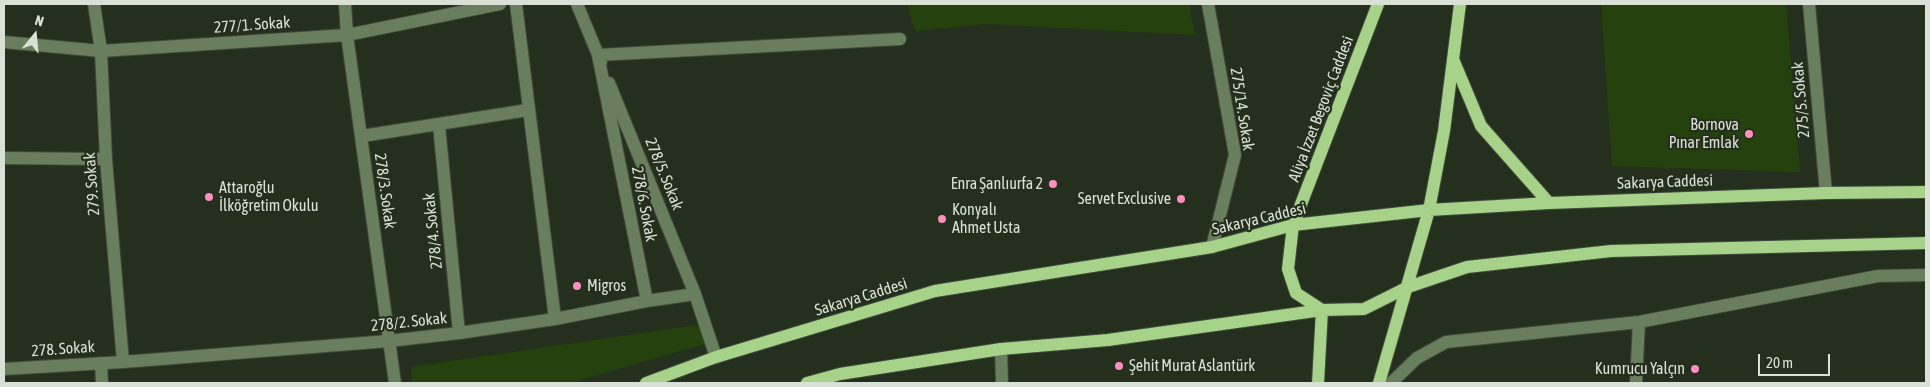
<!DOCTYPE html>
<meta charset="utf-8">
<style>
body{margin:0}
#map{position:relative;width:1930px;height:387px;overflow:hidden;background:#242f1d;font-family:"Asap Condensed",sans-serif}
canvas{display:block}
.frame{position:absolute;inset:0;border:5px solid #d9e0d5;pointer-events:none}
.north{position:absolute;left:10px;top:10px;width:50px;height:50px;-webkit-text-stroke:4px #242f1d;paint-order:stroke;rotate:17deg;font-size:14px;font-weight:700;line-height:20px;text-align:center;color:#d9e0d5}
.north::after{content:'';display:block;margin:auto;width:18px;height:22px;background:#d9e0d5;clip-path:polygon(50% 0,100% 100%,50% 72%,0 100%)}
.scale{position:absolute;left:1758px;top:354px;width:72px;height:22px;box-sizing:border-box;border:2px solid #d9e0d5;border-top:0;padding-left:6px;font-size:15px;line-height:18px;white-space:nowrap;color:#d9e0d5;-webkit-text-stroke:4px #242f1d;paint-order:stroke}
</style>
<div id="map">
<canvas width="1930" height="387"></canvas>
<div class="frame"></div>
<div class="north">N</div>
<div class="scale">20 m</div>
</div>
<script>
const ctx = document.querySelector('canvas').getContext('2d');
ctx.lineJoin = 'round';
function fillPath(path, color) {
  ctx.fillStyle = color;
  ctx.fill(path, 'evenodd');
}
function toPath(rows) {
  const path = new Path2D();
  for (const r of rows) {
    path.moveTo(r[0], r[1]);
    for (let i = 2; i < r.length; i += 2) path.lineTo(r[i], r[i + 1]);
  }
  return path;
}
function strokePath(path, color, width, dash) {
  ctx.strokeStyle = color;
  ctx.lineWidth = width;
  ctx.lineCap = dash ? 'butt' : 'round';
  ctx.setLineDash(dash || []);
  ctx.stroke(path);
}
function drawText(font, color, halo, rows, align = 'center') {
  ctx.font = font + ' "Asap Condensed",sans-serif';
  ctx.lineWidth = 4.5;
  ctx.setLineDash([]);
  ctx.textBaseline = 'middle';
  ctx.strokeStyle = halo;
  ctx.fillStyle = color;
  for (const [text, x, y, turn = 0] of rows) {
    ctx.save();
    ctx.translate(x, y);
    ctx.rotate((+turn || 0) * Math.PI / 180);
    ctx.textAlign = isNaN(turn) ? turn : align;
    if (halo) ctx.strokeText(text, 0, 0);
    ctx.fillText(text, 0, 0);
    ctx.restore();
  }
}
fillPath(toPath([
 [907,4,1189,4,1195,35,986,24,915,31],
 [1601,4,1786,4,1800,172,1612,166],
 [704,324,708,343,570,383,412,383,411,367]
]), '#25420e');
const minor = toPath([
 [94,4,101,51,106,159,123,362],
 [345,4,347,35,395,383],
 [516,4,555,319],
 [577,4,601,62],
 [1208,4,1235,155,1212,247],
 [1809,4,1826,193],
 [4,42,101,51,347,35,500,4],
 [609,83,695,294,716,357],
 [439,125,459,333],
 [362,136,528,110],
 [4,158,106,159],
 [647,301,598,55,900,39],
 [1001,349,1002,383],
 [101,363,102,383],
 [4,369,123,362,389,341,459,333,555,319,647,301,695,294],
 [1391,383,1417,358,1446,342,1639,322,1878,276,1926,275],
 [1636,383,1639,322]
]);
const major = toPath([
 [1453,59,1481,126,1549,203],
 [1322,310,1296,293,1288,269,1293,225,1378,4],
 [646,383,716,357,935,291,1212,247,1293,225,1429,210,1549,203,1826,193,1926,192],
 [807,383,840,374,1001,349,1108,340,1322,310,1364,309,1408,287,1467,267,1611,251,1926,243],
 [1318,383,1322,310],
 [1379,383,1429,210,1444,131,1460,4]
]);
strokePath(minor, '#414b3a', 14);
strokePath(major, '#414b3a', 14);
strokePath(minor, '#697e5c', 12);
strokePath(major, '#a6d28a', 12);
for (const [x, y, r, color] of [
 [1749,134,5,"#fd8ebf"],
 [1053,184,5,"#fd8ebf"],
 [209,197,5,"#fd8ebf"],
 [1181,199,5,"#fd8ebf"],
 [942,219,5,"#fd8ebf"],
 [577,286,5,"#fd8ebf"],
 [1119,366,5,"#fd8ebf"],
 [1695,369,5,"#fd8ebf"]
]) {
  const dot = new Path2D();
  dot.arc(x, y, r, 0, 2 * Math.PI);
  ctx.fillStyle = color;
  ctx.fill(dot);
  strokePath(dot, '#242f1d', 2);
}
drawText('16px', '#d9e0d5', '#242f1d', [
 ["277/1. Sokak",252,25,-4],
 ["275/5. Sokak",1801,100,-95],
 ["275/14. Sokak",1242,109,81],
 ["Aliya İzzet Begoviç Caddesi",1321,109,-69],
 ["278/5. Sokak",664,174,68],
 ["Sakarya Caddesi",1665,182,-2],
 ["279. Sokak",92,184,-94],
 ["278/3. Sokak",385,191,82],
 ["278/6. Sokak",644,204,79],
 ["Sakarya Caddesi",1259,219,-13],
 ["278/4. Sokak",433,231,-96],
 ["Sakarya Caddesi",861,297,-17],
 ["278/2. Sokak",409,322,-6],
 ["278. Sokak",63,349,-4]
]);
drawText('16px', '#d9e0d5', '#242f1d', [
 ["Bornova",1739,125],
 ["Pınar Emlak",1739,143],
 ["Enra Şanlıurfa 2",1043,184],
 ["Attaroğlu",219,188,"left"],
 ["İlköğretim Okulu",219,206,"left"],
 ["Servet Exclusive",1171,199],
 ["Konyalı",952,210,"left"],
 ["Ahmet Usta",952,228,"left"],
 ["Migros",587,286,"left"],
 ["Şehit Murat Aslantürk",1129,366,"left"],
 ["Kumrucu Yalçın",1685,369]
], 'right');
</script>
